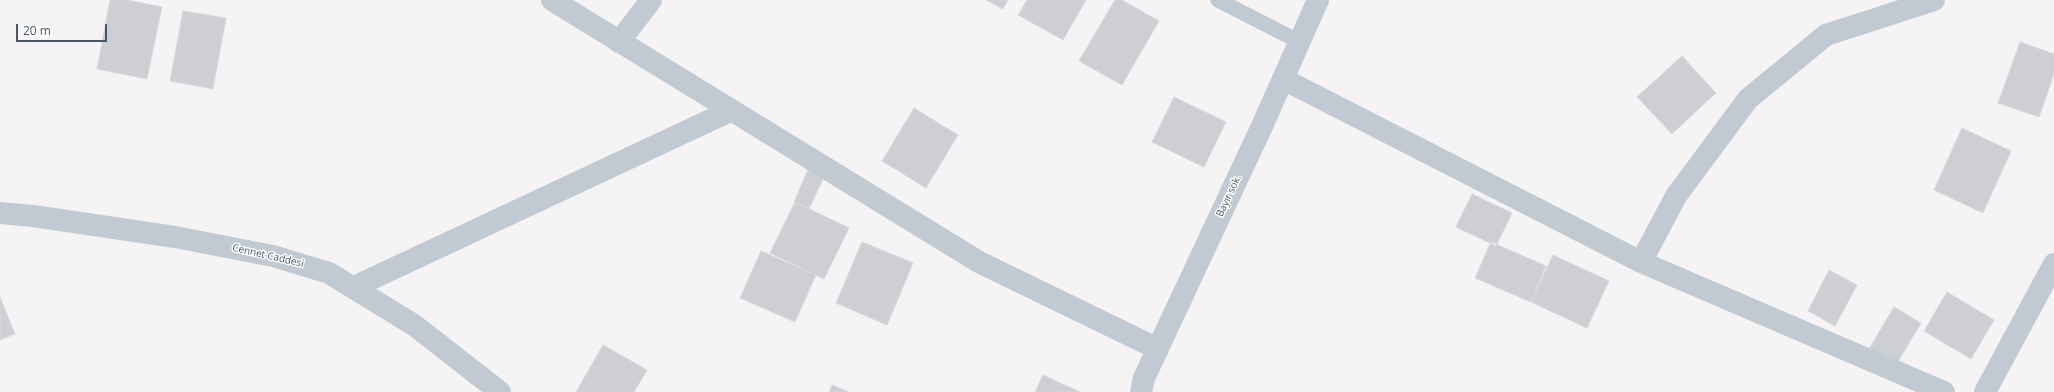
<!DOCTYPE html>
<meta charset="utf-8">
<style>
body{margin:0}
#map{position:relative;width:2054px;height:392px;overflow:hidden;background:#f5f3f3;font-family:"Open Sans",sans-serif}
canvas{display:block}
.scale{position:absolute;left:16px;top:24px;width:91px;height:18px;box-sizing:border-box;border:2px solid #4a5661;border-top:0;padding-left:5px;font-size:12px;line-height:14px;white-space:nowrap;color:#4a5661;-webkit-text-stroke:3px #fff;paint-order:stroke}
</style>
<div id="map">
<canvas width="2054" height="392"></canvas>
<div class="scale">20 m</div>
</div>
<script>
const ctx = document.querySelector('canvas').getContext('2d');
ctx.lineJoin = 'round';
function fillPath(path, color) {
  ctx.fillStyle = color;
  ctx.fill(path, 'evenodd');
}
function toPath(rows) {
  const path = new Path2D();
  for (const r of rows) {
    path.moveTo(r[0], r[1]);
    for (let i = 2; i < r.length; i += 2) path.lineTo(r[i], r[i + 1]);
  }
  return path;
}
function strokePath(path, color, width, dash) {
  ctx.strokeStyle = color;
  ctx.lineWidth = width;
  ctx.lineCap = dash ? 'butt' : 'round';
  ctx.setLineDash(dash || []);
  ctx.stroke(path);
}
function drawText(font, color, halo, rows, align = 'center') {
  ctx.font = font + ' "Open Sans",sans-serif';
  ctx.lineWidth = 3;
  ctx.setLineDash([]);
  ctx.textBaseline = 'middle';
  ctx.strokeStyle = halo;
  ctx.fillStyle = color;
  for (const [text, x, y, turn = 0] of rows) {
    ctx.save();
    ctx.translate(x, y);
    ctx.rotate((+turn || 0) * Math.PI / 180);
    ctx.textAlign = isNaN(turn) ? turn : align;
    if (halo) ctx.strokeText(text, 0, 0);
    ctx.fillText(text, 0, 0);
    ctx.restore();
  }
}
const building = toPath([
 [110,0,127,0,162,7,147,79,97,69,110,0],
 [986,0,1008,0,1003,9,986,0],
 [1027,0,1086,0,1063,40,1018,15,1027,0],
 [1115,0,1122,0,1159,21,1122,85,1079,61,1115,0],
 [183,11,226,18,213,89,170,81,183,11],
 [2020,42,2054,54,2054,74,2039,117,1998,103,2020,42],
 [1682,56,1716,93,1672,134,1637,97,1682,56],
 [1174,97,1226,122,1204,167,1152,142,1174,97],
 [914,108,958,135,926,188,882,161,914,108],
 [1962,128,2011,151,1983,213,1934,190,1962,128],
 [808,170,824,177,809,209,794,202,808,170],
 [1472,194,1512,213,1496,246,1456,227,1472,194],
 [795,202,849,228,824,279,770,253,795,202],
 [862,242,913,263,887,325,836,303,862,242],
 [1491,242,1546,266,1531,302,1475,278,1491,242],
 [761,251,816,275,795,322,740,298,761,251],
 [1553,255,1609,281,1587,328,1531,302,1553,255],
 [1829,270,1857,285,1835,326,1808,311,1829,270],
 [1947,292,1994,320,1971,359,1924,331,1947,292],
 [0,297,15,334,0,340,0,297],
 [1894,307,1921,323,1896,365,1869,349,1894,307],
 [603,345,647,370,634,392,576,392,603,345],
 [1043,375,1080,392,1035,392,1043,375],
 [832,385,849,392,829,392,832,385]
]);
fillPath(building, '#cdcfd5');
strokePath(building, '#d7d9de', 1);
strokePath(toPath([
 [1218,0,1300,42]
]), '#c1cad2', 15);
strokePath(toPath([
 [552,0,979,262,1158,349],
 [619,42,651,0],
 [1283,79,1641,262,1944,392],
 [1641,262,1676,196,1748,99,1826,35,1934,0],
 [354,287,732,110],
 [1141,392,1144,378,1263,124,1318,0],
 [1985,392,2054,264]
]), '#c1cad2', 22);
strokePath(toPath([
 [0,213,33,216,175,237,273,256,329,273,414,325,500,392]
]), '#c1cad2', 22);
drawText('10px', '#4a5661', '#fff', [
 ["Bayır sok.",1229,196,-65],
 ["Cennet Caddesi",268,256,13]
]);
</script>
